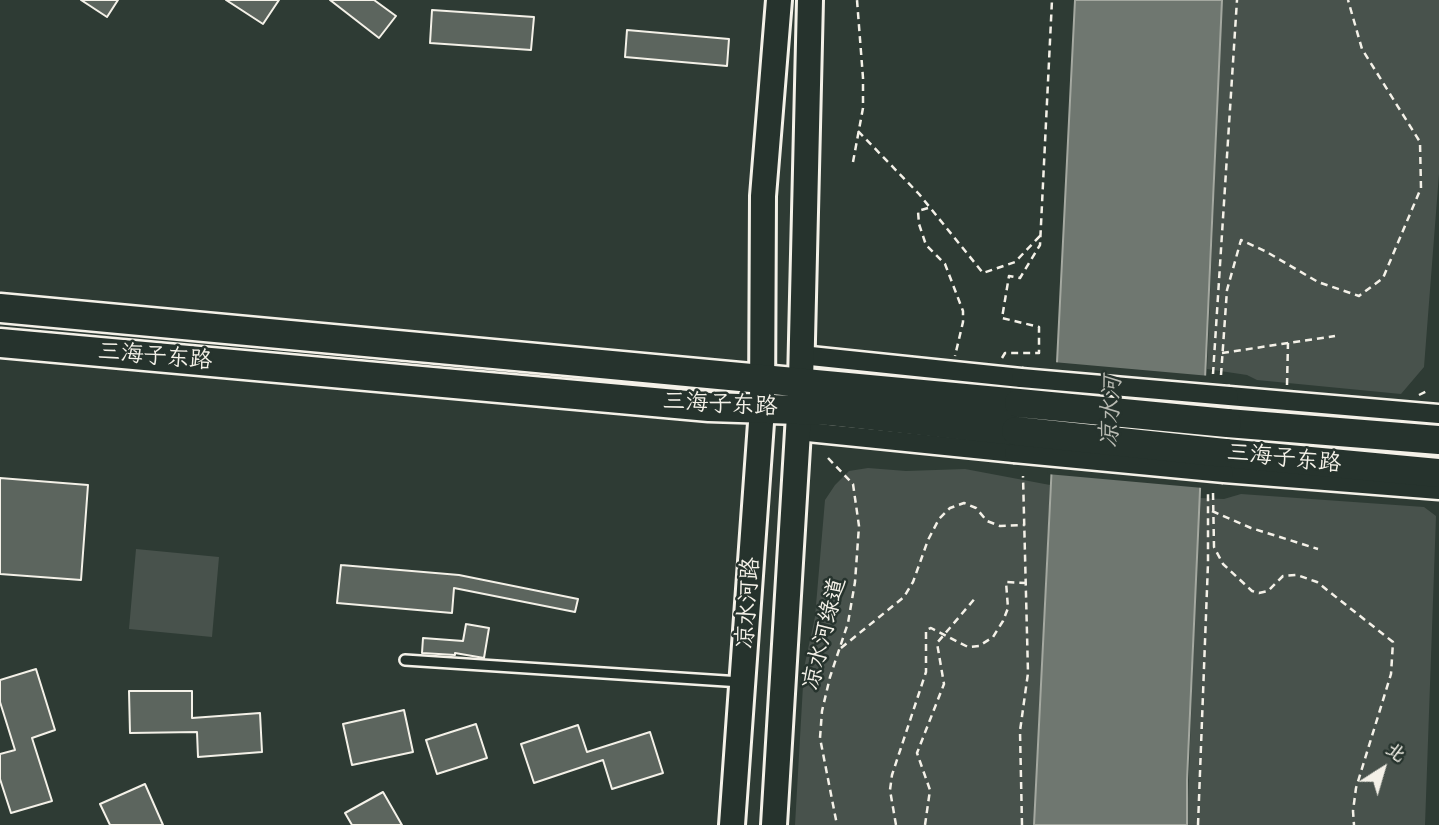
<!DOCTYPE html>
<meta charset="utf-8">
<style>
body{margin:0}
#map{position:relative;width:1439px;height:825px;overflow:hidden;background:#2e3b34;font-family:Pangolin,"LXGW WenKai TC",sans-serif}
canvas{display:block}
.north{position:absolute;left:1348px;top:734px;width:70px;height:70px;-webkit-text-stroke:5px #26332d;paint-order:stroke;rotate:37deg;font-size:19px;font-weight:700;line-height:28px;text-align:center;color:#f4f1e8}
.north::after{content:'';display:block;margin:auto;width:24px;height:32px;background:#f4f1e8;clip-path:polygon(50% 0,100% 100%,50% 72%,0 100%)}
</style>
<div id="map">
<canvas width="1439" height="825"></canvas>
<div class="north">北</div>
</div>
<script>
const ctx = document.querySelector('canvas').getContext('2d');
ctx.lineJoin = 'round';
function fillPath(path, color) {
  ctx.fillStyle = color;
  ctx.fill(path, 'evenodd');
}
function toPath(rows) {
  const path = new Path2D();
  for (const r of rows) {
    path.moveTo(r[0], r[1]);
    for (let i = 2; i < r.length; i += 2) path.lineTo(r[i], r[i + 1]);
  }
  return path;
}
function strokePath(path, color, width, dash) {
  ctx.strokeStyle = color;
  ctx.lineWidth = width;
  ctx.lineCap = dash ? 'butt' : 'round';
  ctx.setLineDash(dash || []);
  ctx.stroke(path);
}
function drawText(font, color, halo, rows, align = 'center') {
  ctx.font = font + ' Pangolin,"LXGW WenKai TC",sans-serif';
  ctx.lineWidth = 5;
  ctx.setLineDash([]);
  ctx.textBaseline = 'middle';
  ctx.strokeStyle = halo;
  ctx.fillStyle = color;
  for (const [text, x, y, turn = 0] of rows) {
    ctx.save();
    ctx.translate(x, y);
    ctx.rotate((+turn || 0) * Math.PI / 180);
    ctx.textAlign = isNaN(turn) ? turn : align;
    if (halo) ctx.strokeText(text, 0, 0);
    ctx.fillText(text, 0, 0);
    ctx.restore();
  }
}
fillPath(toPath([
 [1222,0,1439,0,1439,174,1424,367,1401,394,1257,380,1247,375,1207,369],
 [868,468,906,471,965,469,1050,485,1034,825,795,825,804,668,815,617,825,500,835,485,849,471],
 [1241,494,1424,507,1436,516,1425,825,1187,825,1199,498,1224,499],
 [136,549,219,557,212,637,129,629]
]), '#48524c');
const water = toPath([
 [1075,0,1222,0,1187,780,1187,825,1034,825,1075,0]
]);
fillPath(water, '#6f7770');
strokePath(water, '#a4a8a0', 2);
fillPath(toPath([
 [1053,362,1210,376,1203,488,1047,474]
]), '#2e3b34');
const building = toPath([
 [81,0,118,0,107,17,81,0],
 [226,0,279,0,263,24,226,0],
 [330,0,374,0,396,16,379,38,330,0],
 [432,10,534,17,531,50,430,43,432,10],
 [627,30,729,39,727,66,625,57,627,30],
 [0,478,88,485,81,580,0,574,0,478],
 [341,565,459,575,578,599,575,612,454,588,452,613,337,603,341,565],
 [466,624,489,628,484,658,455,653,455,655,422,653,423,638,463,641,466,624],
 [36,669,55,730,32,738,52,801,11,813,0,779,0,754,15,750,0,702,0,680,36,669],
 [129,691,192,691,192,718,260,713,262,752,198,757,197,732,130,733,129,691],
 [404,710,413,752,352,765,343,724,404,710],
 [476,724,487,758,437,774,426,740,476,724],
 [578,725,587,752,650,732,663,773,612,789,603,760,534,783,521,744,578,725],
 [145,784,163,825,110,825,100,804,145,784],
 [383,792,402,825,352,825,345,813,383,792]
]);
fillPath(building, '#5c655e');
strokePath(building, '#f4f1e8', 2);
const lane = toPath([
 [405,660,741,682]
]);
const street = toPath([
 [801,355,1021,378],
 [1229,396,1439,414],
 [798,431,1014,453],
 [1224,473,1439,490]
]);
const secondary = toPath([
 [732,825,762,409,763,196,779,0],
 [774,825,801,382,810,0]
]);
const primary = toPath([
 [0,308,1019,403],
 [0,343,709,407,829,411,1016,431],
 [1227,423,1439,440],
 [1225,453,1439,473]
]);
strokePath(lane, '#f4f1e8', 14);
strokePath(street, '#f4f1e8', 23);
strokePath(secondary, '#f4f1e8', 30);
strokePath(primary, '#f4f1e8', 33);
strokePath(toPath([
 [858,131,919,194,983,273,1015,262,1040,236],
 [853,162,863,108,863,78,857,0],
 [928,208,918,211,919,224,926,245,945,264,963,311,963,322,955,356],
 [1222,353,1335,336],
 [1002,358,1005,353,1039,353,1039,327,1002,318,1009,276,1020,278,1040,245,1052,0],
 [1213,374,1237,0],
 [1221,375,1227,290,1241,240,1265,251,1318,282,1359,296,1383,278,1421,188,1420,142,1362,49,1348,0],
 [1287,385,1288,343],
 [1419,395,1427,391],
 [828,458,853,484,859,526,855,582,848,623,830,677,822,711,820,738,837,825],
 [1213,493,1214,547,1223,564,1252,591,1259,593,1268,591,1283,576,1297,575,1317,582,1393,642,1391,674,1356,788,1353,811,1354,825],
 [1212,511,1251,528,1318,549],
 [841,648,904,597,913,582,928,540,939,519,950,508,964,503,976,508,987,521,1000,526,1025,525],
 [896,825,890,790,892,775,926,672,926,630,931,628,968,647,979,646,993,637,1003,621,1008,608,1006,582,1027,583],
 [1022,825,1020,731,1028,673,1023,476],
 [1198,825,1208,563,1208,492]
]), '#f4f1e8', 2.5, [7, 5]);
strokePath(lane, '#26332d', 9);
strokePath(street, '#26332d', 18);
strokePath(secondary, '#26332d', 24);
strokePath(primary, '#26332d', 28);
const streetBridge = toPath([
 [1021,378,1229,396],
 [1014,453,1224,473]
]);
const primaryBridge = toPath([
 [1019,403,1227,423],
 [1016,431,1225,453]
]);
strokePath(streetBridge, '#f4f1e8', 23, []);
strokePath(primaryBridge, '#f4f1e8', 33, []);
strokePath(toPath([
 [925,825,930,790,917,753,944,684,937,643,977,596]
]), '#f4f1e8', 2.5, [7, 5]);
strokePath(streetBridge, '#26332d', 18);
strokePath(primaryBridge, '#26332d', 28);
drawText('23px', '#f4f1e8', '#26332d', [
 ["三海子东路",155,357,5],
 ["三海子东路",720,405,3],
 ["三海子东路",1284,459,6],
 ["凉水河路",749,603,-86],
 ["凉水河绿道",825,634,-76]
]);
drawText('italic 24px', '#b8bab2', '#26332d', [
 ["凉水河",1112,412,-87]
]);
</script>
